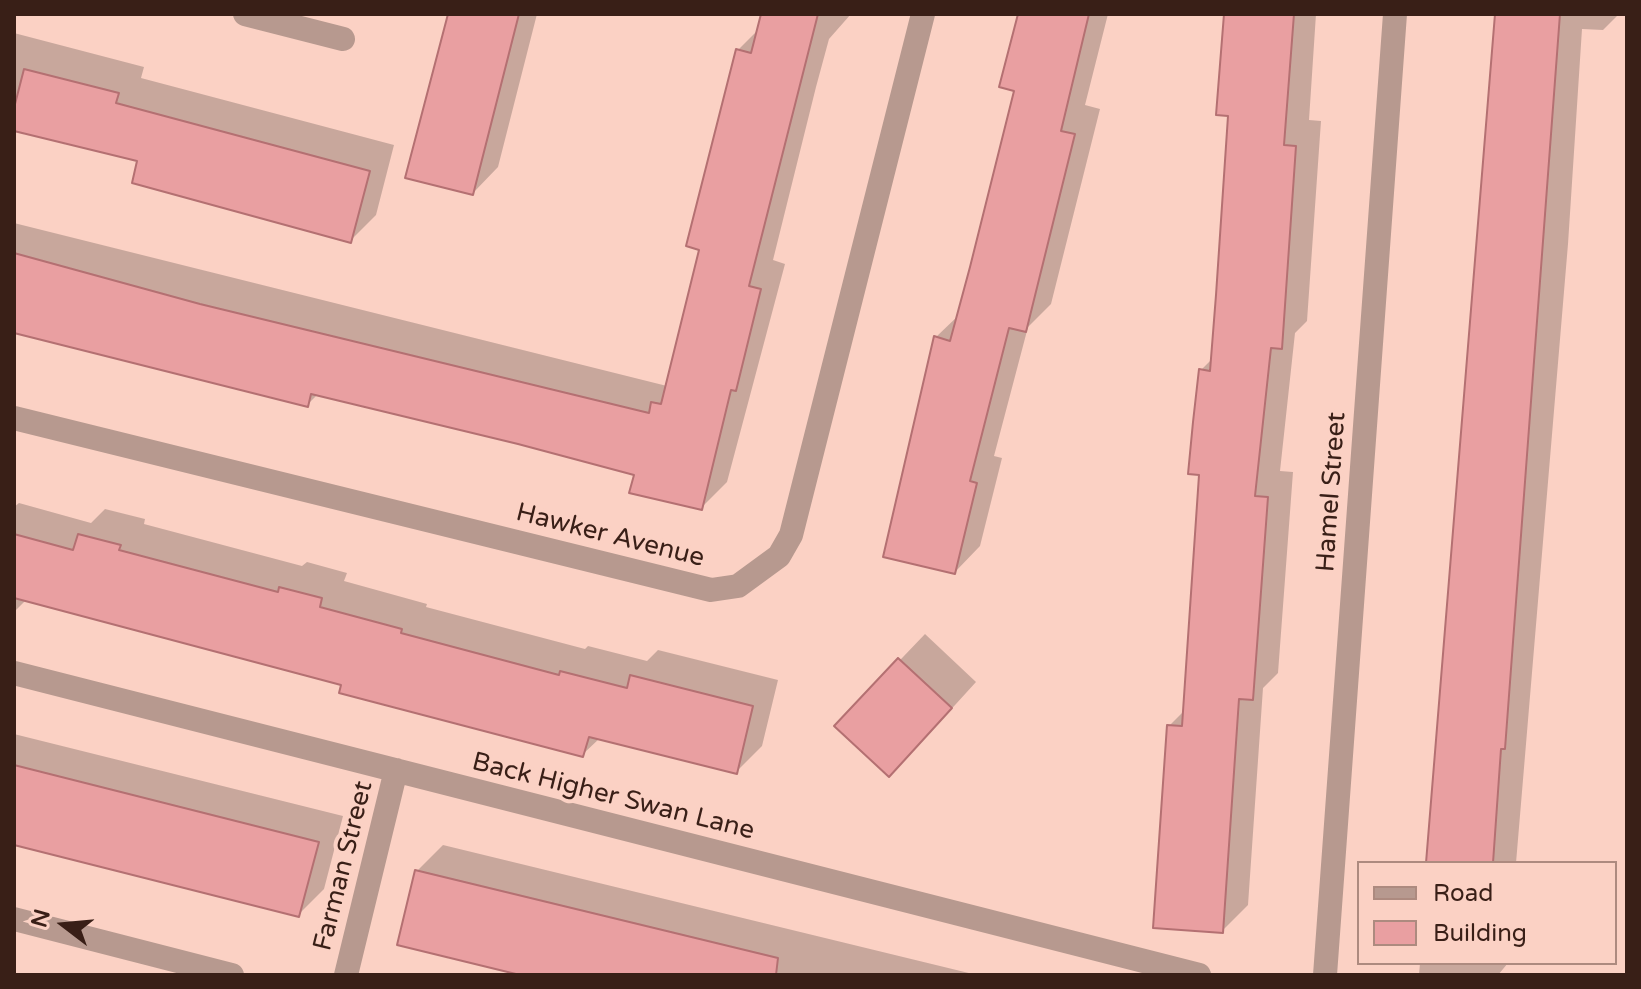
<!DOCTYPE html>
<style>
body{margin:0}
#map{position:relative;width:1641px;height:989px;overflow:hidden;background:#fbd1c4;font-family:"Varela Round",sans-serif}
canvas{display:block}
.frame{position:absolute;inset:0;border:16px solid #391f17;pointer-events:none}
.legend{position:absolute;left:1357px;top:861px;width:260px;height:104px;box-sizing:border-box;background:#fbd1c4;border:2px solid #ad8a7f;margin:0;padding:10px 14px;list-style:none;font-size:24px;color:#391f17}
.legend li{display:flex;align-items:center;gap:16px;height:40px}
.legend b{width:40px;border:2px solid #ad8a7f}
.north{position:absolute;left:24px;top:885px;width:80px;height:80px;-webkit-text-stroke:6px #fbd1c4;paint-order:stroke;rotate:286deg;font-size:22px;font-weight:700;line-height:32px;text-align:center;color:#391f17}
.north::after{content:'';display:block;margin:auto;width:28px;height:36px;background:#391f17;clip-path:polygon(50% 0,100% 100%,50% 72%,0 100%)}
</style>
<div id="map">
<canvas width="1641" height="989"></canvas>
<div class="frame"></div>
<ul class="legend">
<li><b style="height:10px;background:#b7998f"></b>Road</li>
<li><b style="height:22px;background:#e99fa1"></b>Building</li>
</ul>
<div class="north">N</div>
</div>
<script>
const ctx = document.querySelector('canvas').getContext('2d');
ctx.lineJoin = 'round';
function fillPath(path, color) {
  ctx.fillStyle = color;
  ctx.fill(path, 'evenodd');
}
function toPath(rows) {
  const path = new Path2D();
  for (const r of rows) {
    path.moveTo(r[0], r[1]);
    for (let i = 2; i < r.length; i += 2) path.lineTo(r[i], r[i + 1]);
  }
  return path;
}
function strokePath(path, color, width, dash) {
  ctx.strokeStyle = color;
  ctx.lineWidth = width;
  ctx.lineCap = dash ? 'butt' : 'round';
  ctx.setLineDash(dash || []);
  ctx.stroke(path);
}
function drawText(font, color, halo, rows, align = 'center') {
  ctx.font = font + ' "Varela Round",sans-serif';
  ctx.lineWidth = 8;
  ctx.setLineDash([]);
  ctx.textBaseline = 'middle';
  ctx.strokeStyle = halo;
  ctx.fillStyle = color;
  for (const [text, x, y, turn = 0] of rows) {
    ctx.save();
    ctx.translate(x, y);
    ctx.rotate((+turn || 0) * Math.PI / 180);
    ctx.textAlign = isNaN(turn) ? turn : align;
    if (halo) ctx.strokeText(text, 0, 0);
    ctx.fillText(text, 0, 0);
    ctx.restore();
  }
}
fillPath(toPath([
 [449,14,537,14,498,167,473,193],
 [763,14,851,14,829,39,816,87,773,260,785,264,727,482,701,508,636,473,318,394,307,405,14,316,14,223,667,386,702,248,738,50,760,28],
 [1020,14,1108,14,1085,105,1100,109,1051,304,1028,327,994,456,1002,458,980,546,955,572,936,337,960,314,1016,89],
 [1226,14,1316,14,1309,120,1321,121,1307,321,1295,333,1280,471,1293,472,1278,673,1263,688,1248,905,1222,931,1169,726,1185,710,1201,473,1201,370,1213,358,1230,114],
 [1497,14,1619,14,1603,30,1582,29,1568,244,1516,863,1428,863],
 [14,33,144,67,141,78,394,145,376,215,350,241,140,159,14,127],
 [19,503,91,523,105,509,145,519,144,524,302,566,307,562,347,573,344,581,427,604,426,607,585,649,588,646,647,661,658,650,778,680,762,746,736,772,600,738,582,755,343,683,27,599,14,612,14,507],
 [925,634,976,682,915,749,837,726],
 [14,734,343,816,324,889,298,915,14,844],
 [443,845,977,975,529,975,417,871],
 [1420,963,1508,963,1498,975,1419,975]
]), '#0003');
const building = toPath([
 [448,14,519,14,473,195,405,178,448,14],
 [761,14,818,14,749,286,761,289,736,391,731,390,702,510,629,493,634,475,518,444,311,394,308,407,14,333,14,253,200,304,649,413,651,402,661,404,699,250,686,246,736,49,751,53,761,14],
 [1018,14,1089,14,1061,131,1075,134,1026,332,1009,328,970,481,977,483,955,574,883,557,934,336,950,341,970,267,1014,91,999,87,1018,14],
 [1224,14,1294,14,1284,145,1296,146,1282,349,1271,348,1255,496,1268,497,1253,700,1239,699,1223,933,1153,928,1167,725,1182,726,1199,475,1188,474,1193,422,1199,369,1210,371,1216,295,1228,116,1216,115,1224,14],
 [1495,14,1560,14,1505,749,1501,749,1493,863,1426,863,1495,14],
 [24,69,119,93,116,103,370,171,351,243,132,183,137,161,14,131,14,108,24,69],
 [14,534,73,550,78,534,121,545,119,550,278,592,279,587,322,598,320,607,402,629,401,633,559,675,560,671,627,688,630,675,753,706,737,774,589,737,583,757,339,693,341,685,14,598,14,534],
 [898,658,952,708,889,777,834,726,898,658],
 [14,765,319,842,299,917,14,845,14,765],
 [415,870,778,958,776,975,520,975,397,945,415,870]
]);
fillPath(building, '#e99fa1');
strokePath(building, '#b47072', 2);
strokePath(toPath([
 [245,14,343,39],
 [14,418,711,590,738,586,779,556,791,535,923,14],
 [14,673,1199,975],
 [14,919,232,975],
 [346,975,396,770],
 [1325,975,1395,14]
]), '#b7998f', 24);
drawText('26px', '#391f17', '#fbd1c4', [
 ["Hamel Street",1332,492,-86],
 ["Hawker Avenue",610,536,14],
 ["Back Higher Swan Lane",613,797,14],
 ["Farman Street",344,866,-76]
]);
</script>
